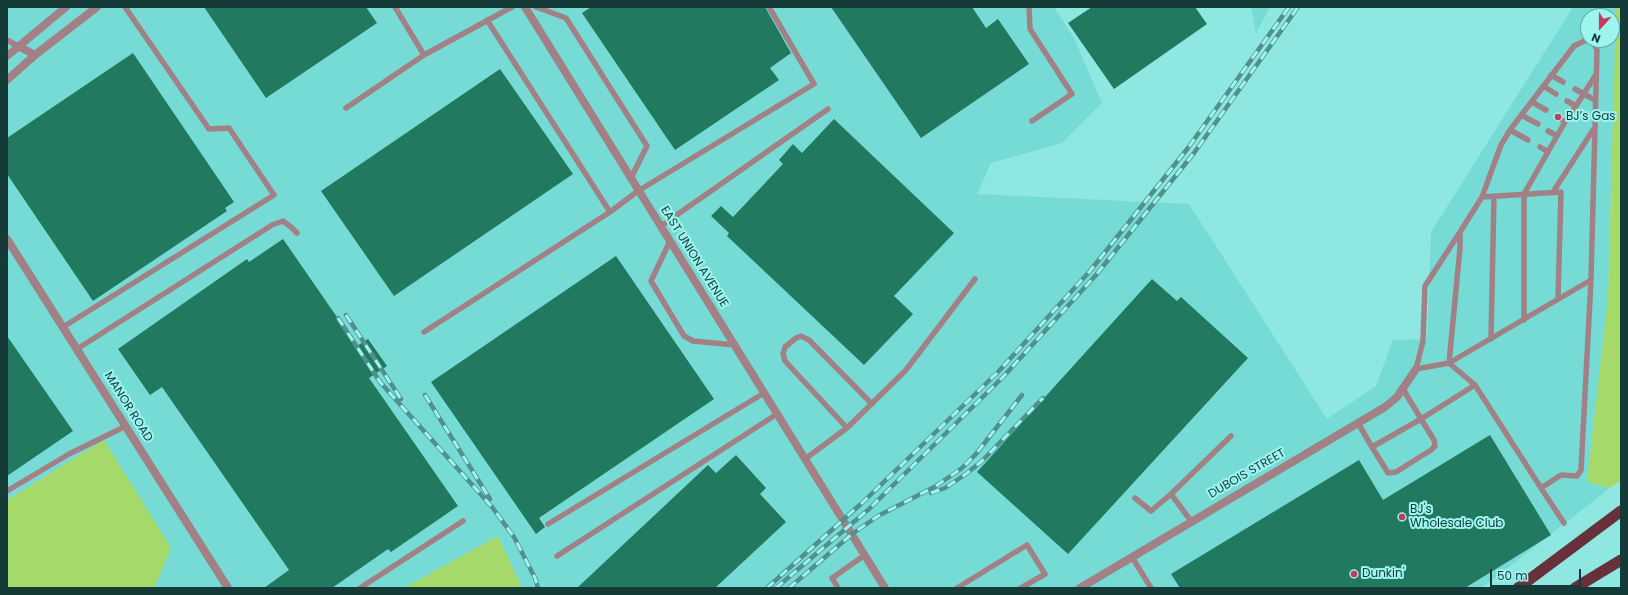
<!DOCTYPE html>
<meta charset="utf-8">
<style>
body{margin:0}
#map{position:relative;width:1628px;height:595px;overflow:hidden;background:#8ee7e1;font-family:Poppins,sans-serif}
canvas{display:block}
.frame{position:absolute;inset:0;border:8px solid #153b39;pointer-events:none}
.north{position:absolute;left:1580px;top:8px;width:40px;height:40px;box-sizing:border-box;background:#9cf5ee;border:1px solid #66aba6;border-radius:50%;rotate:201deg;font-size:11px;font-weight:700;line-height:16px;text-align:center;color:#153b39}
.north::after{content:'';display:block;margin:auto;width:14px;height:18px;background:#c8395e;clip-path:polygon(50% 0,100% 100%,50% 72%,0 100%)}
.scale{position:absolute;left:1490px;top:569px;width:91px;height:18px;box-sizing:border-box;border:2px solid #153b39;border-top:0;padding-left:5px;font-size:12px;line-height:14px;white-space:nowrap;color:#153b39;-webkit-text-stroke:3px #9cf5ee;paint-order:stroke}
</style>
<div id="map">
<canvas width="1628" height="595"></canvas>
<div class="frame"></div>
<div class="north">N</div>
<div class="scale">50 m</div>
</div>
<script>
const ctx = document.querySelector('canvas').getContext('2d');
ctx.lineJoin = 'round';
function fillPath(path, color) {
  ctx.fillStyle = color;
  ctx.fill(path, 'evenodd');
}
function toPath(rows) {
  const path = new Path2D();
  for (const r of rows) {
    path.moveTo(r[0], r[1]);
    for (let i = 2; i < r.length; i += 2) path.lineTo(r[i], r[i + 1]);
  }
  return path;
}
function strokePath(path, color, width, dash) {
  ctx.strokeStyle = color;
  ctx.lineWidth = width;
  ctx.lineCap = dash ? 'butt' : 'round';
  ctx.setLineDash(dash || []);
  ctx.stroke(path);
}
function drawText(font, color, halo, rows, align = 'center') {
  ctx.font = font + ' Poppins,sans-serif';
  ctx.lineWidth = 4;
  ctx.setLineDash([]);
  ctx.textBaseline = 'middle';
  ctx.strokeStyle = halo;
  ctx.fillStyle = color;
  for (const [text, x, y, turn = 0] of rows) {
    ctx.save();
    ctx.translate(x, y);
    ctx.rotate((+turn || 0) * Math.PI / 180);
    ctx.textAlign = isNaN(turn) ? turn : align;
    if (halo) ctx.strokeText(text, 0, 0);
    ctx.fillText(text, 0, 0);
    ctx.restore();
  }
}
fillPath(toPath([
 [7,7,1054,7,1074,38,1102,103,1062,143,991,163,977,194,1189,204,1327,419,1376,386,1393,340,1427,339,1431,232,1573,7,1616,7,1608,297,1587,482,1610,488,1482,588,522,588,498,536,404,588,156,588,105,440,7,500],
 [1588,16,1612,16,1612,40,1588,40],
 [1251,7,1270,7,1256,33]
]), '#76dbd5');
fillPath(toPath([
 [1616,7,1621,7,1621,480,1610,488,1587,482,1608,297],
 [104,440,171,548,155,586,156,588,7,588,7,500],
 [498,536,522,588,404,588]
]), '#a5d96a');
fillPath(toPath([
 [204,7,366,7,377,23,266,98],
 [591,7,765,7,791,53,770,68,779,80,675,150,582,13],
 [831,7,972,7,986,28,998,19,1029,64,921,138],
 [1092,7,1195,7,1207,24,1114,89,1068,23],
 [133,53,234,202,225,208,227,211,93,301,7,174,7,138],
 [500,69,573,174,394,296,321,191],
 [834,119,954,233,894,296,913,314,864,365,727,236,729,233,711,216,721,206,733,217,783,164,779,160,793,144,802,153],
 [283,239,357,346,368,339,387,366,369,378,458,506,391,552,388,549,332,588,264,588,289,570,162,387,150,395,118,349,247,259,249,262],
 [616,256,714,399,539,518,545,527,536,534,431,382],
 [1152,279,1177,301,1181,297,1248,358,1068,554,977,472],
 [7,336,73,431,7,476],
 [1490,435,1551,535,1465,588,1180,588,1171,574,1359,460,1383,500],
 [736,455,766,488,760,494,786,522,715,588,577,588,708,465,716,473]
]), '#217960');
strokePath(toPath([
 [395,7,424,55,512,7],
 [536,7,566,18,647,146,631,178],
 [1029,7,1030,29,1072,94,1032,121],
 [7,40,18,46],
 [1551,75,1563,82],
 [1543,86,1556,94],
 [1575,89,1595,100],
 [1567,101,1576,106,1595,76],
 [1532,102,1546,110],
 [346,108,424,55],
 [1521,115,1538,124],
 [1565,122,1576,106],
 [1510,130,1528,140],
 [1548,131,1557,136],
 [1540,147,1548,152],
 [1553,192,1593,130],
 [1482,197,1561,192,1558,298],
 [610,212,638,191,814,84,769,7],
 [661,226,828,109],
 [1460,232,1425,286,1423,341,1416,369,1449,363,1591,280,1597,50,1593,42,1586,40,1574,46,1510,130,1501,145,1482,197,1460,232,1460,248,1449,363,1475,385],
 [670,241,651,281,684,336,693,341,735,345],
 [1524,320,1524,194,1565,122,1557,117],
 [63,327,274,195,229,128,209,129,125,7],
 [424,332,610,212,487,20],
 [1491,339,1494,196],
 [77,349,272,225,283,221,291,227,297,233],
 [1403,389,1421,419,1434,440,1435,446,1431,450,1396,472,1388,473,1372,447,1421,419,1475,385,1541,488,1561,475,1577,476,1581,470,1591,280],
 [1358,423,1372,447],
 [847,428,785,361,783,354,785,347,796,338,801,336,809,340,872,404],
 [805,459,847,428,906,370,975,279],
 [1541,488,1564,523],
 [7,491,69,454,126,426],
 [1135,498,1151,511,1171,494],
 [1191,521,1171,494,1231,436],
 [548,524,764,393],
 [557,556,777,414],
 [1132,557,1151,588],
 [360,588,463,521],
 [838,588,832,578,865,555],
 [957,588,1027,545,1045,574,1021,588]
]), '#a18185', 5.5);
strokePath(toPath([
 [525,7,885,588],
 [18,46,35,55],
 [7,56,66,7],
 [7,80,35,55,97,7],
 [7,239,228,588],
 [1080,588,1385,407,1397,397,1416,369]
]), '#a18185', 8);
strokePath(toPath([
 [1518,588,1621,511],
 [1575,588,1621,560]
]), '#68303a', 11);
const rail = toPath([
 [346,315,401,399],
 [338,318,380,382,492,507,514,537,535,578,538,588],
 [425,395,490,499],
 [931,493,945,488,966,474,982,461,1043,398],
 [767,588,862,503,998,372,1090,271,1188,148,1289,7],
 [776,588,869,509,1003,377,1096,275,1194,153,1298,7],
 [789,588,852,534,878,516,936,486,962,468,976,454,1022,395]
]);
strokePath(rail, '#51908c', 4.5);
strokePath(rail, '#9cf5ee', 3, [9]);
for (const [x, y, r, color] of [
 [1558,117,4,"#c8395e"],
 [1402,517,4,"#c8395e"],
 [1354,574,4,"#c8395e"]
]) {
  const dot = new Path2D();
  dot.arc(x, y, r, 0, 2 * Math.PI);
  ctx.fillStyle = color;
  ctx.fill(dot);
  strokePath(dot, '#9cf5ee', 1.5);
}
drawText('12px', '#153b39', '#9cf5ee', [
 ["BJ’s Gas",1566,117],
 ["BJ's",1410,510],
 ["Wholesale Club",1410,524],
 ["Dunkin'",1362,574]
], 'left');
drawText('12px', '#153b39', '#9cf5ee', [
 ["EAST UNION AVENUE",694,257,58],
 ["MANOR ROAD",128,407,58],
 ["DUBOIS STREET",1247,474,-30]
]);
</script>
